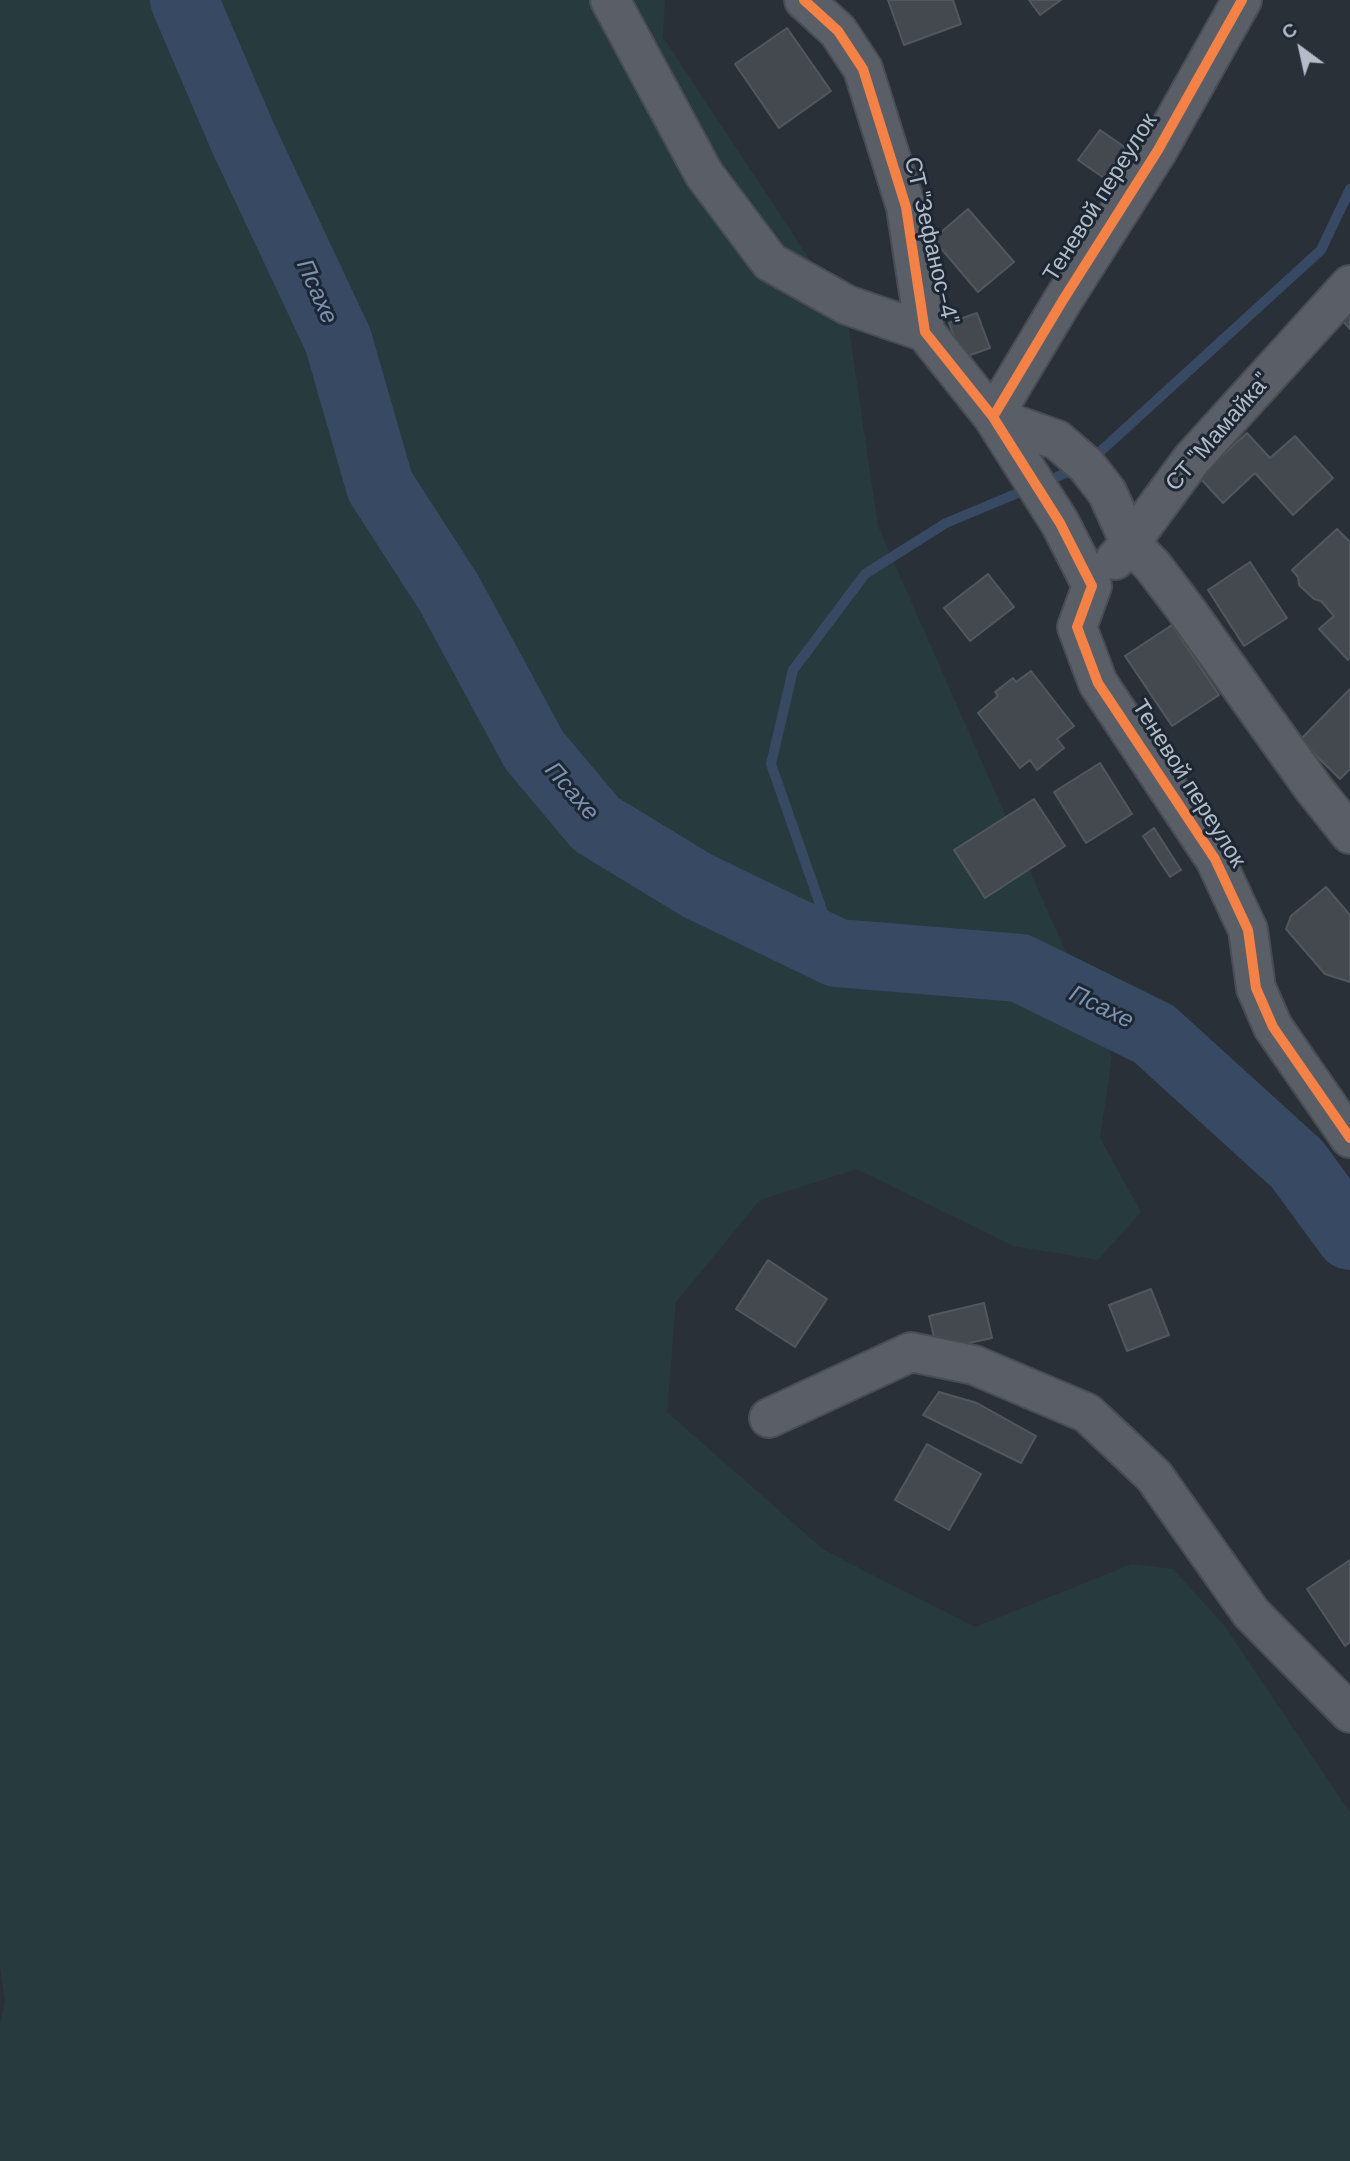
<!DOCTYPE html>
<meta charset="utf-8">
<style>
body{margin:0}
#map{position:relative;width:1350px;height:2161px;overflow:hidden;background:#2a3038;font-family:"DM Sans",sans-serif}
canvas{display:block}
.north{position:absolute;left:1266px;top:14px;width:70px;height:70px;-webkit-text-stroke:5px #1d2633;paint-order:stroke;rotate:327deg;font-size:19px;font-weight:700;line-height:28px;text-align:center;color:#b4bcc9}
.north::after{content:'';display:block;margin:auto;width:24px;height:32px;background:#b4bcc9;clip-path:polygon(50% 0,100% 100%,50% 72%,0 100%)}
</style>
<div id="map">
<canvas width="1350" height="2161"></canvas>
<div class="north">С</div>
</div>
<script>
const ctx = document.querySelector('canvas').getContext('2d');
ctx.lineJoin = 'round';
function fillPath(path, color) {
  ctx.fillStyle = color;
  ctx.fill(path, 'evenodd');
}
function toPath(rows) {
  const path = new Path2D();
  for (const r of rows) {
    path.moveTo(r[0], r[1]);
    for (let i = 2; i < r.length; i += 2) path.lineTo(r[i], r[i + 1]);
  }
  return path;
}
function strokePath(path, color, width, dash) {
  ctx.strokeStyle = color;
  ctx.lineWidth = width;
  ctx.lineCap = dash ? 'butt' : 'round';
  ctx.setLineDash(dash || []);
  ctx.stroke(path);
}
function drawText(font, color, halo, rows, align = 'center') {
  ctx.font = font + ' "DM Sans",sans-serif';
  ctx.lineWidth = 6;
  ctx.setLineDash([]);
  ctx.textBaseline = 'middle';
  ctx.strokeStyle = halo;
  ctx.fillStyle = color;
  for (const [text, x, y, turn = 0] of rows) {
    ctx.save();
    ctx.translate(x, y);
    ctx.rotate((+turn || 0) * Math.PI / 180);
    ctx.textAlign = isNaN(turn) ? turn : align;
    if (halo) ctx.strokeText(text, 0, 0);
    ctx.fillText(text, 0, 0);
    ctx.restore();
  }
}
fillPath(toPath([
 [0,0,665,0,663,37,847,316,878,526,1112,1057,1100,1138,1141,1212,1098,1260,1013,1246,857,1169,760,1200,676,1302,667,1412,824,1550,975,1627,1132,1564,1173,1569,1224,1625,1350,1813,1350,2161,0,2161,0,2023,5,2002,0,1967]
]), '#273a3e');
strokePath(toPath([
 [1091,460,1321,250,1350,189],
 [837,953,771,764,793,670,865,574,946,523,1078,468]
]), '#384963', 10);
strokePath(toPath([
 [184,0,243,138,338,340,380,486,449,593,534,750,596,824,698,886,837,953,1020,968,1154,1034,1297,1164,1350,1236]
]), '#384963', 68);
const building = toPath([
 [888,0,953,0,961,24,904,45,888,0],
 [1029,0,1061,0,1040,15,1029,0],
 [787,28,831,91,779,128,735,64,787,28],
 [1100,130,1126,148,1104,178,1078,160,1100,130],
 [968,209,1014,262,978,292,933,239,968,209],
 [977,313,990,348,962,358,949,323,977,313],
 [1350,314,1350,329,1342,320,1350,314],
 [1247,433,1270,458,1295,436,1333,478,1293,515,1255,473,1223,503,1199,477,1247,433],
 [1337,529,1350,542,1350,657,1348,660,1319,629,1334,616,1321,601,1314,599,1299,585,1298,577,1292,570,1337,529],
 [1250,562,1287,618,1244,646,1208,590,1250,562],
 [988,574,1014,607,970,641,944,608,988,574],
 [1172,625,1219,695,1172,726,1125,656,1172,625],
 [1031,671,1074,726,1057,739,1064,748,1037,770,1030,760,1020,768,978,713,998,696,995,692,1013,678,1016,682,1031,671],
 [1350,689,1350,769,1340,779,1300,740,1350,689],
 [1100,763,1132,814,1086,843,1054,792,1100,763],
 [1034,799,1065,846,985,898,954,850,1034,799],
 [1154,828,1181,870,1170,877,1143,836,1154,828],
 [1326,887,1350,915,1350,982,1325,974,1286,929,1291,916,1326,887],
 [768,1260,827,1299,795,1347,736,1309,768,1260],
 [1151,1289,1169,1335,1127,1351,1109,1305,1151,1289],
 [984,1303,992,1338,937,1350,929,1316,984,1303],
 [939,1392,977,1403,1036,1436,1021,1463,923,1415,939,1392],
 [927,1444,981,1474,949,1530,895,1500,927,1444],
 [1350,1560,1350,1642,1345,1646,1307,1589,1350,1560]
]);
fillPath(building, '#444950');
strokePath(building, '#52575f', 2);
const minor = toPath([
 [610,0,704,174,770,262,847,305,925,332],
 [804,0,838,31,863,69,906,207,925,332,993,417,1060,523,1092,586,1077,627,1098,683,1215,859,1248,930,1256,988,1273,1027,1350,1138],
 [1242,0,1158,150,1063,300,993,417,1057,440,1086,465,1107,492,1130,543,1152,565,1184,607,1314,789,1350,834],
 [1115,560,1130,543,1192,459,1350,285],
 [769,1418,911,1352,974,1365,1087,1413,1154,1476,1251,1613,1350,1713]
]);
strokePath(minor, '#484c53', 42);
strokePath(minor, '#5a5e66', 38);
strokePath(toPath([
 [804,0,838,31,863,69,906,207,925,332,993,417,1060,523,1092,586,1077,627,1098,683,1215,859,1248,930,1256,988,1273,1027,1350,1138],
 [993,417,1063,300,1158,150,1242,0]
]), '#f48246', 10);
drawText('23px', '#b4bcc9', '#1d2633', [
 ["Теневой переулок",1101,198,-58],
 ["СТ \"Зефанос-4\"",930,241,77],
 ["СТ \"Мамайка\"",1219,433,-49],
 ["Теневой переулок",1188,784,58]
]);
drawText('italic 24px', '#7c92b1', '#1d2633', [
 ["Псахе",316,292,66],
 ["Псахе",571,792,49],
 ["Псахе",1101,1008,26]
]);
</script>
